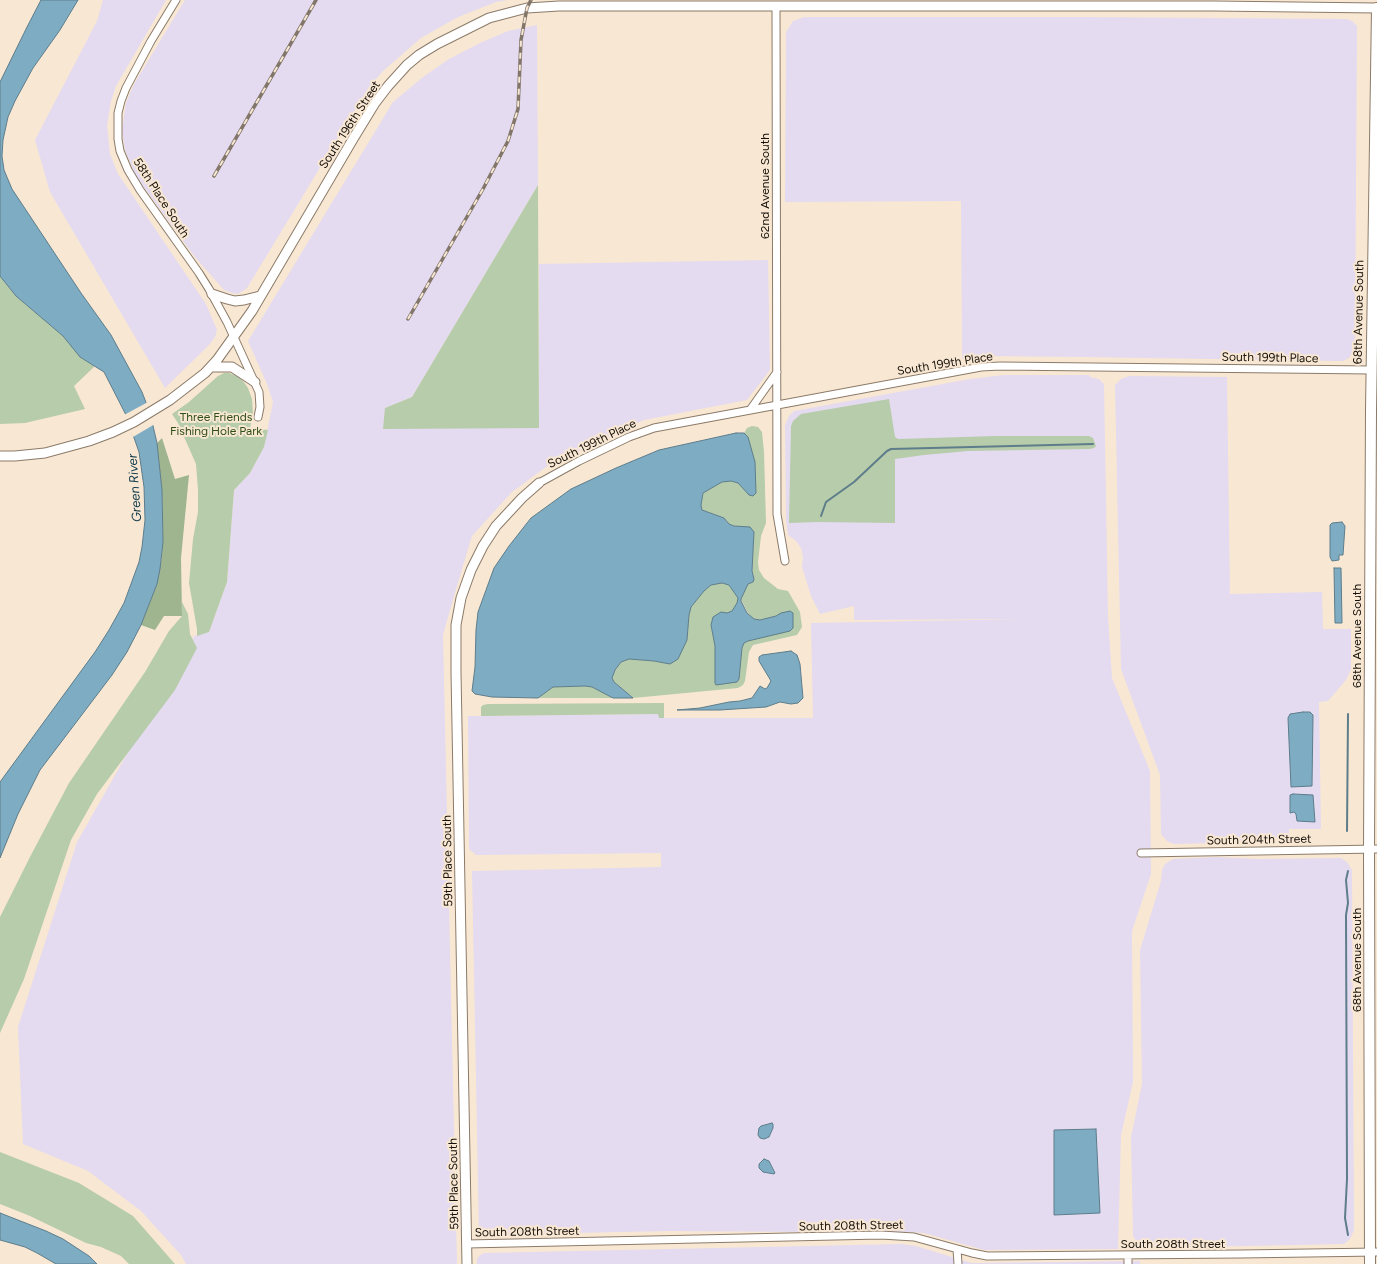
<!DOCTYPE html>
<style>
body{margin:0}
canvas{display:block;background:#f8e7d3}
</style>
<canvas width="1377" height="1264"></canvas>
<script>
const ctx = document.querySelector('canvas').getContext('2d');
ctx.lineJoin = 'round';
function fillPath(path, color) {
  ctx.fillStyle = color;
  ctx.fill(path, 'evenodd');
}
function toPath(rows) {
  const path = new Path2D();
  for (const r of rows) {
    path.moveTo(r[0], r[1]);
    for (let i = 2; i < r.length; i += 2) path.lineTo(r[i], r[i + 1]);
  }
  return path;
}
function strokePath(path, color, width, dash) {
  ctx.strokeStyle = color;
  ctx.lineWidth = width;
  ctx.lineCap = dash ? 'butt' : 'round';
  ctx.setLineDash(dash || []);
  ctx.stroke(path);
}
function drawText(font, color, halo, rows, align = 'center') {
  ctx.font = font + ' Figtree,sans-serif';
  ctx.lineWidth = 4;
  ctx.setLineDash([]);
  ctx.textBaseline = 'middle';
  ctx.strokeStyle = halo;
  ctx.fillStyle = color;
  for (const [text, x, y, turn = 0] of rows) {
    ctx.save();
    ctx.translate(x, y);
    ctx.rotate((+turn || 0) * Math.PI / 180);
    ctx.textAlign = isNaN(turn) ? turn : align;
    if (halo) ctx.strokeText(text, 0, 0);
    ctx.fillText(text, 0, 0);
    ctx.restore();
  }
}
fillPath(toPath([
 [103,0,166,0,116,86,111,101,107,125,110,154,118,174,206,304,217,330,215,337,209,345,165,388,50,192,35,140,97,21],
 [185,0,508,0,496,2,458,17,421,38,383,71,369,87,247,288,238,294,232,293,224,290,194,256,135,175,125,150,122,130,126,103,134,84],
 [804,17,1084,17,1347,19,1352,21,1357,26,1355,346,1352,353,1349,358,1343,361,1081,357,981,356,962,359,961,201,785,202,786,32,793,21],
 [537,25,538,185,412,397,385,408,539,428,539,264,768,260,770,370,747,400,644,420,546,467,512,492,472,536,454,596,443,635,457,1264,186,1264,181,1255,141,1211,88,1171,23,1144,18,1027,77,842,194,636,209,632,227,582,234,490,250,473,264,447,273,402,267,384,248,341,393,102,423,77,449,59,480,43,508,31],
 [1004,375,1089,375,1090,377,1099,379,1104,384,1108,617,1112,678,1150,771,1151,874,1132,931,1133,1082,1121,1135,1118,1249,984,1250,924,1233,864,1230,810,1232,668,1231,479,1235,472,871,661,867,661,853,476,855,469,849,468,716,659,714,659,718,813,718,811,623,1025,619,854,620,854,606,820,614,811,596,802,567,803,558,801,548,796,541,788,535,786,520,785,425,789,416,794,411,970,379],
 [1129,376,1227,377,1230,594,1322,592,1323,629,1351,629,1351,669,1346,680,1328,701,1319,702,1321,829,1289,829,1289,837,1215,843,1174,844,1167,841,1161,834,1160,775,1121,669,1115,385,1121,379],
 [1216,857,1257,859,1341,858,1347,862,1352,870,1354,1230,1350,1239,1344,1244,1148,1248,1138,1244,1133,1236,1131,1137,1142,1084,1140,950,1161,881,1162,870,1165,864,1173,859],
 [901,1244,916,1246,972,1263,1140,1261,1140,1264,477,1264,477,1259,480,1255,484,1253]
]), '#e4dbf0');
fillPath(toPath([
 [538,185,539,428,383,429,385,408,412,397],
 [0,276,16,296,63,336,80,357,95,366,74,386,85,409,25,423,0,424],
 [224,373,229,373,237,376,243,381,248,388,252,399,253,413,250,428,268,430,264,447,250,473,234,490,227,582,209,632,197,636,197,629,189,583,193,539,198,512,198,490,196,464,178,423,172,414,189,402,218,376],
 [889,399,895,437,898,439,996,436,1089,436,1093,438,1096,446,1094,448,1090,449,968,451,924,455,895,459,895,523,818,522,789,523,791,426,793,421,801,414],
 [752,426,758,427,762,432,764,452,766,523,761,536,758,562,759,570,764,578,778,589,788,591,800,612,802,627,797,635,753,645,749,652,745,681,743,685,738,688,633,698,614,682,612,678,615,670,621,662,629,659,654,661,670,664,687,640,689,615,691,607,704,591,711,585,722,583,729,585,738,598,737,603,732,611,727,613,711,625,715,646,715,683,716,685,739,679,742,648,744,643,781,613,776,616,760,620,753,619,748,613,741,599,748,584,753,582,754,579,752,572,754,532,729,524,724,518,702,510,701,505,703,493,722,482,731,481,738,483,749,495,748,437,744,433,747,428],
 [182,602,188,614,190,634,197,648,175,690,97,794,71,840,24,979,0,1033,0,917,31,855,69,783,145,672,169,631,182,616],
 [585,686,592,687,613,698,538,698,553,687],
 [664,703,664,718,659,718,658,714,481,716,481,707,483,705,488,704],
 [0,1152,79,1183,133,1216,175,1264,129,1264,121,1256,101,1247,86,1243,30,1216,0,1204]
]), '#b7ccaa');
fillPath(toPath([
 [162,438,175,479,189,475,181,558,182,616,164,616,155,630,141,625,157,584,162,556,163,528,162,490,157,443]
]), '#9eb58f');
const water = toPath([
 [41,0,78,0,60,30,33,68,15,101,8,117,3,140,2,156,4,170,12,189,81,293,111,335,142,392,150,413,157,443,162,490,163,542,160,569,157,584,141,625,127,652,112,675,40,770,18,814,0,858,0,782,95,652,109,630,124,603,139,562,142,547,145,520,144,487,139,452,126,415,104,372,80,357,63,336,16,296,0,276,0,82,27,27,41,0],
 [736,433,744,433,748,437,755,462,756,493,753,496,749,495,738,483,731,481,722,482,703,493,701,505,702,510,724,518,729,524,734,526,750,527,754,532,752,571,754,579,753,582,748,584,741,599,741,601,747,613,754,619,760,620,776,616,781,613,790,611,793,613,793,628,790,631,748,641,744,643,742,648,739,679,737,682,716,685,715,683,715,646,711,625,713,617,721,612,727,613,732,611,737,603,738,598,729,585,722,583,711,585,704,591,691,607,689,615,687,640,678,659,670,664,654,661,629,659,621,662,615,670,612,678,614,682,633,698,613,698,592,687,585,686,553,687,538,698,492,697,475,694,472,691,475,667,476,630,478,612,494,568,509,546,531,518,571,489,616,468,659,450,736,433],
 [1342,522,1345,526,1343,555,1339,555,1339,560,1332,561,1330,557,1330,525,1332,523,1342,522],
 [1334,568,1341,568,1342,623,1335,623,1334,568],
 [791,651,797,655,800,664,803,698,798,703,791,704,780,702,766,707,720,710,677,710,700,708,729,702,740,701,752,698,760,686,765,689,767,688,771,681,759,661,759,657,762,655,791,651],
 [1303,712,1310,712,1313,715,1312,786,1291,787,1288,718,1290,714,1303,712],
 [1293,794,1313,795,1315,822,1297,821,1296,814,1294,812,1290,813,1290,795,1293,794],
 [772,1123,773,1124,773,1128,769,1137,764,1139,760,1138,758,1135,759,1128,761,1126,772,1123],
 [1096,1129,1100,1213,1054,1215,1054,1130,1096,1129],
 [764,1159,769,1161,775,1173,774,1174,763,1172,759,1168,759,1164,764,1159],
 [0,1213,46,1231,63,1239,89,1256,97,1264,56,1264,37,1253,25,1247,0,1240,0,1213]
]);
fillPath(water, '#7dacc3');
strokePath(water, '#5e7d8b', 1);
fillPath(toPath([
 [148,402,155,424,133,437,124,415]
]), '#f8e7d3');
strokePath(toPath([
 [821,516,826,502,854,482,887,451,891,449,1093,444],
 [1347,831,1348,714],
 [1348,871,1346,880,1348,903,1346,915,1347,1179,1345,1218,1348,1235]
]), '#5e7d8b', 2);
const street = toPath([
 [176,0,151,41,126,88,121,101,118,113,118,139,120,151,128,170,140,190,199,273,209,289,227,322,259,392,260,407,258,417],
 [776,7,777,514,785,561],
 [750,410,777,372],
 [539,483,579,461,629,437,654,428,981,367,1000,366,1371,370],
 [1141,853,1377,849],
 [467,1244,881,1235,914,1237,972,1253,987,1256,1241,1254,1377,1252],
 [957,1249,958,1264],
 [1128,1255,1128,1264]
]);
const secondary = toPath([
 [212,294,227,299,235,301,244,300,260,296],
 [211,367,232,367,255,382],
 [0,456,15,456,45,453,89,441,113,432,134,422,170,400,205,373,217,360,252,311,353,139,375,103,388,86,407,65,419,55,437,44,489,18,527,8,559,6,1214,6,1377,8],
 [467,1264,456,672,456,625,461,598,471,570,483,546,496,526,522,498,539,483]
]);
const primary = toPath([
 [1370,1264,1369,849,1371,410,1377,8]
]);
strokePath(street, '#8b7b69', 9);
strokePath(secondary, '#8b7b69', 11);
strokePath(primary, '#8b7b69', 12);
strokePath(street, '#fff', 7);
strokePath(secondary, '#fff', 9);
strokePath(primary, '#fff', 10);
const rail = toPath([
 [214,176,316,0],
 [408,319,483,189,508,141,518,109,521,40,527,8,531,0]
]);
strokePath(rail, '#817669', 3.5);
strokePath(rail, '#f8e7d3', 2, [6]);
drawText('12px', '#151009', '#f8e7d3', [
 ["South 196th Street",350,125,-57],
 ["62nd Avenue South",765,186,-90],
 ["58th Place South",161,198,57],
 ["68th Avenue South",1359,312,-89],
 ["South 199th Place",1270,358,1],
 ["South 199th Place",945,364,-9],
 ["South 199th Place",592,444,-26],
 ["68th Avenue South",1357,636,-90],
 ["South 204th Street",1259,840,-1],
 ["59th Place South",448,861,-91],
 ["68th Avenue South",1357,960,-90],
 ["59th Place South",454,1184,-91],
 ["South 208th Street",851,1226,-1],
 ["South 208th Street",527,1232,-1],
 ["South 208th Street",1173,1244]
]);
drawText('12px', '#2f4e16', '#f8e7d3', [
 ["Three Friends",216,417],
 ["Fishing Hole Park",216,431]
]);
drawText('italic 13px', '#103a4b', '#f8e7d3', [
 ["Green River",135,488,-94]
]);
</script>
